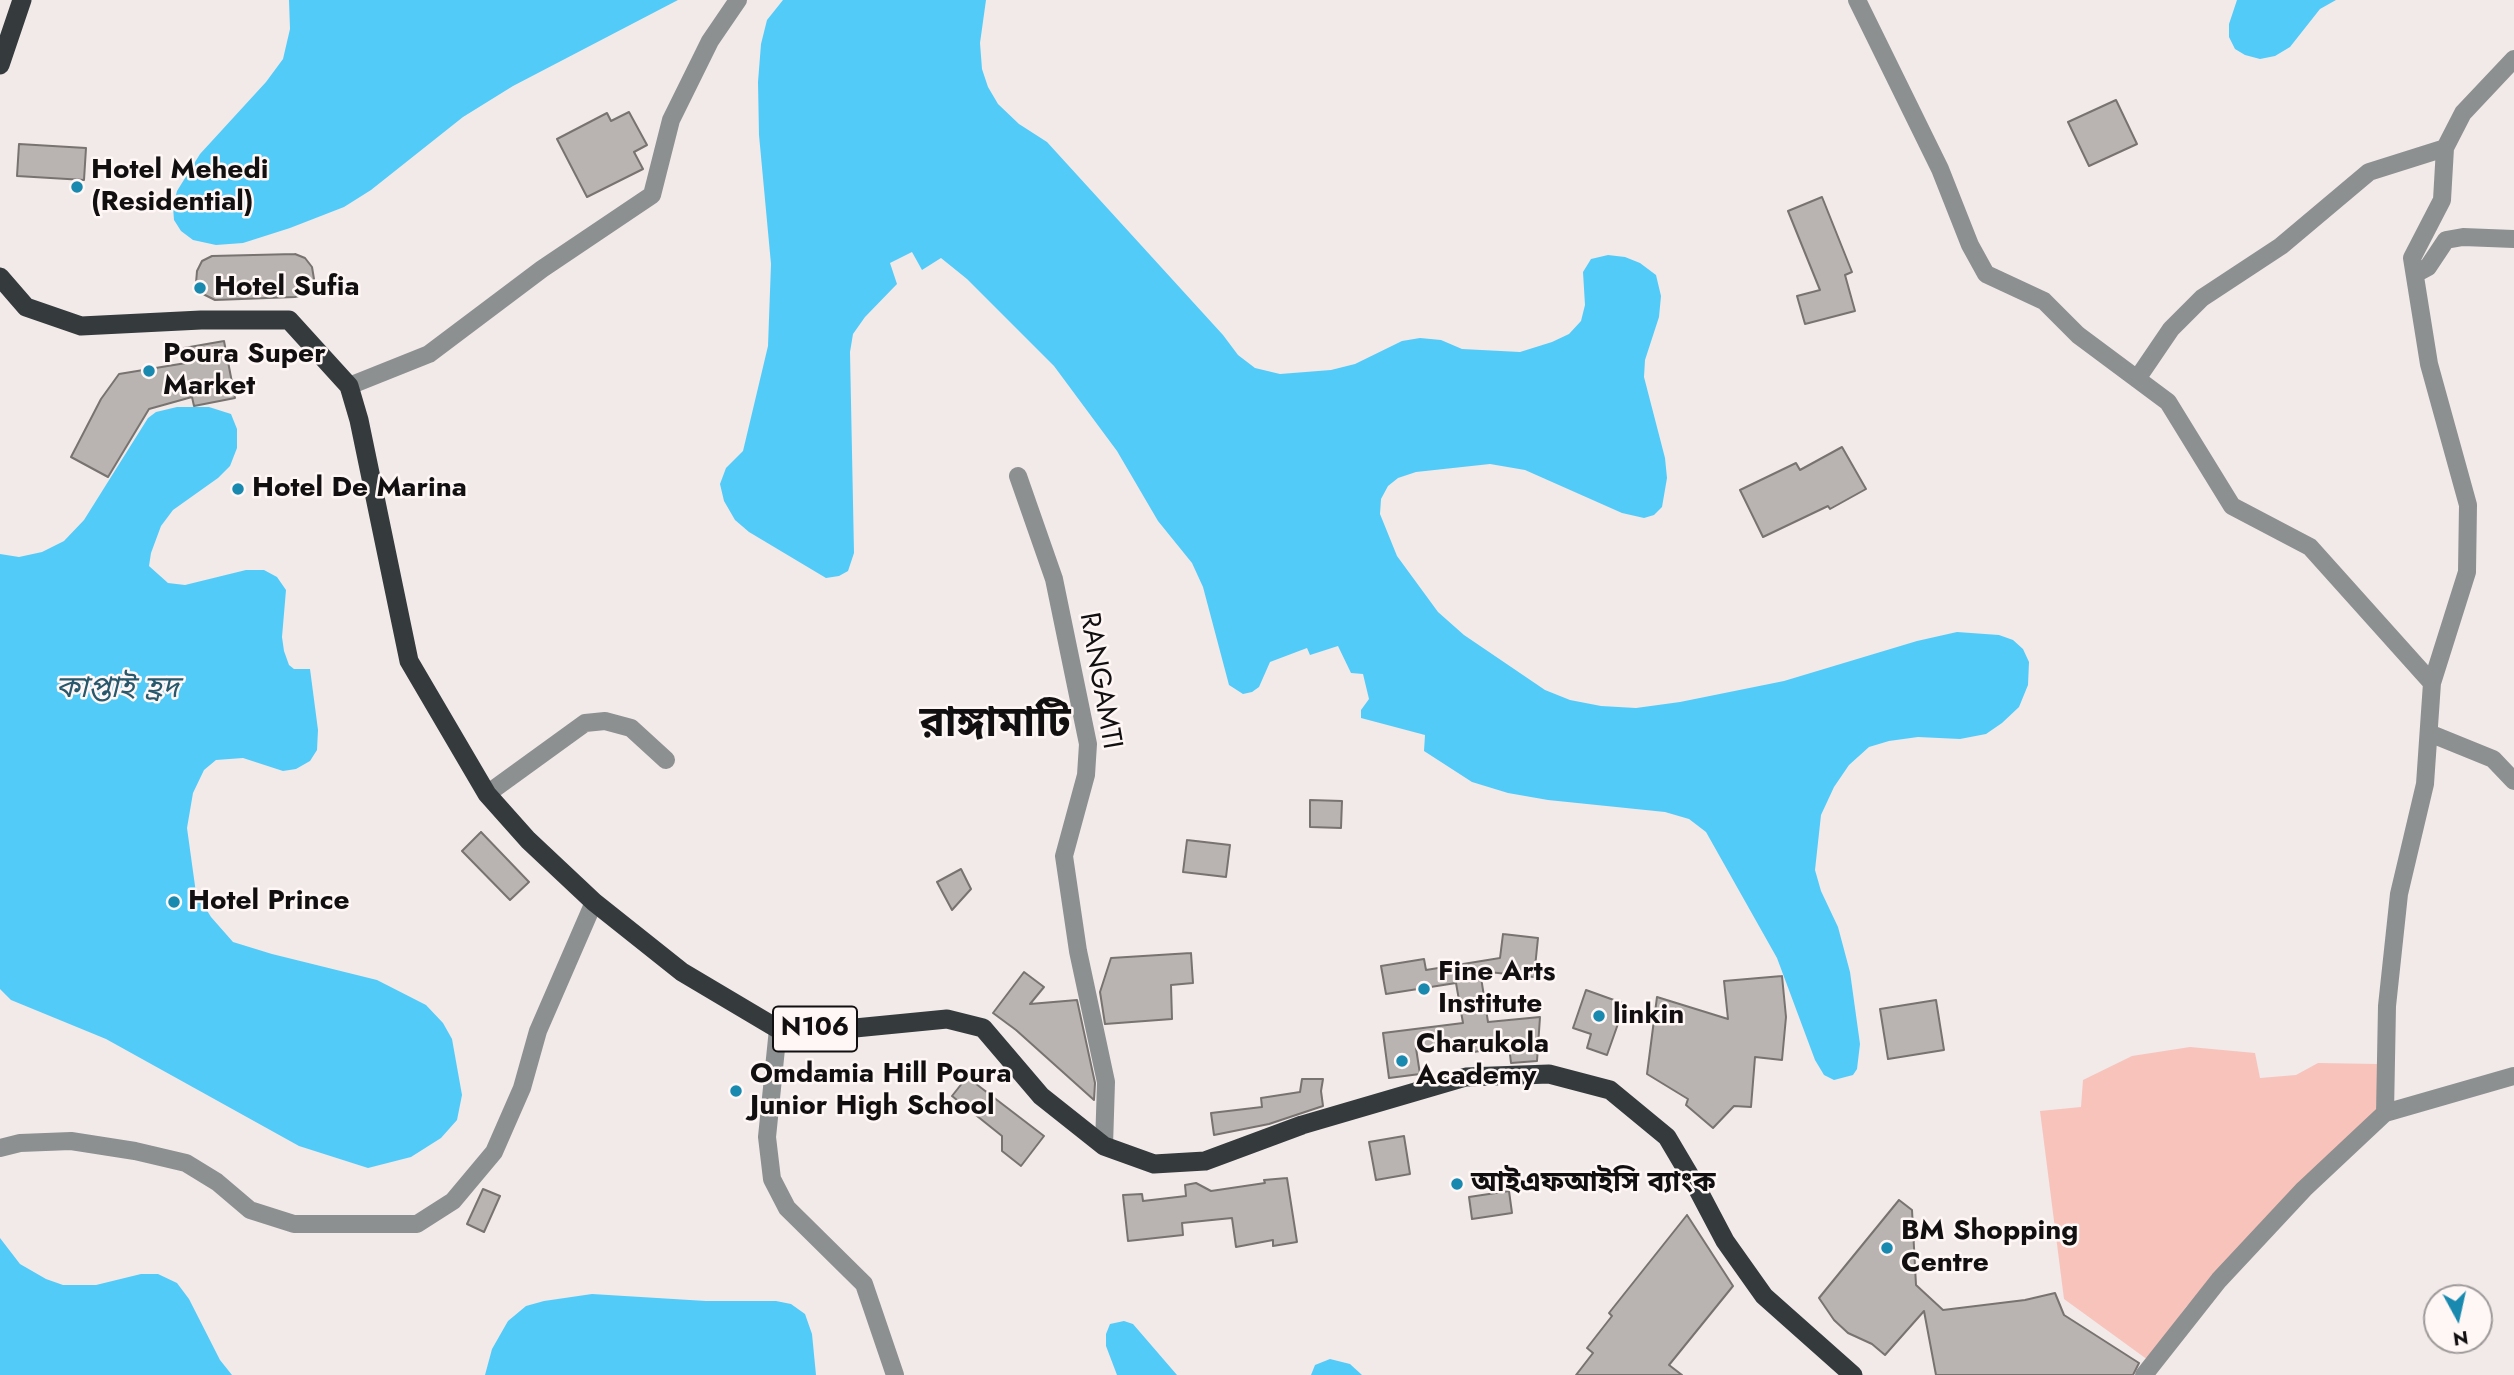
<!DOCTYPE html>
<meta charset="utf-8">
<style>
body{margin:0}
#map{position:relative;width:2514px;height:1375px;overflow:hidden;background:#f1eae9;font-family:Jost,sans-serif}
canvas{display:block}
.north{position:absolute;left:2423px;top:1284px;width:70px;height:70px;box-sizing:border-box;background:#fef7f6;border:2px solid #9f9a9a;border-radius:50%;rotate:172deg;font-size:19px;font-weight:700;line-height:28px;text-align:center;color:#110f0f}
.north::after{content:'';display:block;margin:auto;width:24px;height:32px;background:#1989af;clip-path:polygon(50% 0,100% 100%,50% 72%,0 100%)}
</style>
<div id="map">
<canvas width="2514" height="1375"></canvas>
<div class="north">N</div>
</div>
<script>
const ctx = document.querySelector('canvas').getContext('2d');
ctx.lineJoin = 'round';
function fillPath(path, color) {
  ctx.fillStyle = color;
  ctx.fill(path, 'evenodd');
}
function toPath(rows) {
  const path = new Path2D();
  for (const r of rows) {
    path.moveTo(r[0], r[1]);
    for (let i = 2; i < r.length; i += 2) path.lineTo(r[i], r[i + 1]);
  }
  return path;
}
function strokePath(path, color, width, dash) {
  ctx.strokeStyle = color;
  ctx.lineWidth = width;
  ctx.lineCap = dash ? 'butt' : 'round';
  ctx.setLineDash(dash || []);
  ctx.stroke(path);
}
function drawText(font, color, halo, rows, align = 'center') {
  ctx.font = font + ' Jost,"Noto Sans Bengali",sans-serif';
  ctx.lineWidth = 5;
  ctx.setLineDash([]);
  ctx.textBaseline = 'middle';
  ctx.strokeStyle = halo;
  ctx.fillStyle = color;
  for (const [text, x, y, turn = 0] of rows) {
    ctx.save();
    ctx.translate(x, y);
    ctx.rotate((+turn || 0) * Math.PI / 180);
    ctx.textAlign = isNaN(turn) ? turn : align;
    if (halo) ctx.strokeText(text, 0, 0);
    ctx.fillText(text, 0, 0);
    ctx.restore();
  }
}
fillPath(toPath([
 [2190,1047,2255,1053,2260,1078,2296,1075,2318,1063,2379,1064,2376,1114,2286,1198,2186,1307,2148,1360,2064,1299,2040,1111,2081,1107,2083,1080,2132,1056]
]), '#f8c3bb');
fillPath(toPath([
 [289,0,678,0,513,86,463,117,371,190,344,207,290,228,243,243,216,245,193,240,181,231,174,220,173,207,177,191,200,154,266,82,283,59,290,29],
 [783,0,986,0,980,43,982,69,988,87,998,104,1019,124,1047,142,1223,335,1238,355,1255,368,1280,374,1331,370,1355,364,1402,341,1420,338,1441,340,1462,349,1520,352,1552,342,1569,334,1581,321,1585,305,1583,272,1591,259,1608,255,1625,257,1640,263,1656,275,1661,296,1659,317,1645,360,1644,377,1665,458,1667,478,1662,507,1654,515,1644,518,1622,513,1525,470,1490,464,1416,472,1398,478,1388,486,1381,499,1380,514,1397,556,1438,612,1464,635,1545,690,1570,700,1601,706,1636,708,1680,702,1784,681,1917,641,1957,632,1999,635,2013,640,2023,649,2029,662,2028,685,2019,707,2002,723,1986,734,1960,739,1918,737,1889,741,1869,747,1849,765,1834,787,1821,815,1815,870,1821,891,1838,927,1850,972,1860,1044,1857,1069,1853,1075,1834,1080,1824,1075,1815,1060,1777,958,1706,832,1689,819,1665,812,1548,800,1508,793,1472,782,1424,751,1425,735,1361,718,1361,710,1369,699,1363,674,1351,673,1338,646,1310,655,1307,648,1270,662,1259,687,1252,692,1243,694,1229,685,1203,587,1192,563,1158,521,1117,451,1054,366,967,279,941,258,922,270,912,252,890,263,897,284,865,317,853,334,850,352,854,553,848,571,839,576,826,578,749,532,735,520,724,501,720,484,726,468,743,451,768,346,771,264,759,135,758,82,761,44,767,20],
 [2237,0,2336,0,2320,9,2290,47,2275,56,2260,59,2245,55,2235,49,2229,37,2229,24],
 [177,407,209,407,231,414,237,429,237,448,230,466,218,478,173,510,161,526,151,553,149,566,168,583,185,585,246,570,264,570,277,577,286,590,282,637,284,651,289,665,294,669,310,669,318,730,317,750,310,761,296,769,283,771,243,758,216,760,204,770,193,793,187,828,196,893,211,917,233,942,272,954,377,980,426,1005,443,1023,452,1039,462,1095,457,1120,441,1138,411,1157,368,1168,299,1146,106,1039,11,1000,0,989,0,554,19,557,42,552,64,541,84,520,148,418,156,412],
 [0,1238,20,1264,46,1279,63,1285,96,1285,141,1274,158,1274,177,1283,189,1299,220,1360,232,1375,0,1375],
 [592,1294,706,1301,776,1301,791,1304,805,1314,812,1334,816,1375,485,1375,492,1349,508,1321,526,1306,544,1301],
 [1124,1321,1133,1324,1177,1375,1117,1375,1106,1346,1106,1334,1110,1324],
 [1330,1359,1350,1364,1362,1375,1311,1375,1315,1365]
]), '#53cbf9');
const building = toPath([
 [2116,100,2137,144,2089,166,2068,122,2116,100],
 [629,112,647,145,634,152,643,169,587,197,557,139,607,113,611,121,629,112],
 [19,144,86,148,84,180,17,176,19,144],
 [1822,197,1852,272,1845,275,1855,311,1805,324,1797,296,1820,290,1788,211,1822,197],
 [295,254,305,258,312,267,314,279,308,294,295,297,215,300,201,293,196,283,197,271,202,261,212,256,295,254],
 [224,341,235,398,194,406,192,397,149,409,108,477,71,457,101,399,119,374,186,363,184,348,224,341],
 [1842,447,1866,489,1830,509,1828,506,1763,537,1740,490,1796,463,1800,470,1842,447],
 [1310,800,1342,801,1341,828,1310,827,1310,800],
 [481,832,529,882,510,900,462,851,481,832],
 [1187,840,1230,845,1226,877,1183,872,1187,840],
 [961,869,971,889,952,910,937,882,961,869],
 [1503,934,1538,938,1534,977,1480,971,1488,1022,1540,1017,1537,1061,1511,1063,1509,1046,1468,1053,1466,1042,1416,1048,1420,1074,1389,1078,1383,1033,1463,1023,1456,983,1386,994,1381,966,1424,959,1426,970,1500,958,1503,934],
 [1191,953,1193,983,1171,985,1172,1019,1105,1024,1100,992,1111,958,1191,953],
 [1024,972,1044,987,1030,1004,1077,1000,1095,1083,1094,1100,1016,1030,993,1013,1024,972],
 [1782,976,1786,1017,1782,1060,1755,1057,1751,1107,1734,1106,1713,1128,1686,1105,1688,1099,1647,1074,1657,997,1728,1019,1724,981,1782,976],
 [1586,990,1625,1004,1607,1055,1587,1048,1591,1034,1573,1028,1586,990],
 [1936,1000,1944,1050,1888,1059,1880,1009,1936,1000],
 [967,1077,1044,1136,1021,1166,1002,1151,1002,1136,952,1096,967,1077],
 [1302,1079,1323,1079,1321,1091,1323,1106,1269,1124,1214,1135,1211,1113,1262,1107,1261,1098,1300,1092,1302,1079],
 [1404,1136,1410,1174,1376,1180,1369,1142,1404,1136],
 [1287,1178,1297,1242,1273,1246,1273,1240,1236,1247,1232,1218,1182,1223,1183,1235,1128,1241,1123,1195,1142,1194,1143,1201,1186,1196,1185,1185,1196,1183,1211,1191,1265,1183,1264,1180,1287,1178],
 [483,1189,500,1196,484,1232,467,1224,483,1189],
 [1509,1191,1512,1213,1472,1219,1469,1197,1509,1191],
 [1899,1200,1912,1210,1916,1285,1943,1310,2025,1300,2055,1293,2064,1315,2139,1363,2133,1375,1936,1375,1924,1311,1885,1355,1872,1344,1848,1333,1834,1320,1819,1298,1899,1200],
 [1687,1215,1733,1286,1669,1365,1682,1375,1576,1375,1593,1353,1587,1348,1612,1316,1609,1313,1687,1215]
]);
fillPath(building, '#b9b3b1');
strokePath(building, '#787271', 2);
strokePath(toPath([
 [1857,0,1940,169,1970,245,1986,274,2044,301,2078,335,2168,402,2232,506,2310,547,2432,683,2425,784,2399,894,2387,1006,2385,1113,2304,1189,2219,1280,2144,1375],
 [2415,274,2428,267,2446,240,2463,237,2514,239],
 [2137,379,2171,329,2202,298,2281,246,2369,172,2445,148],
 [349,386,429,354,542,269,652,195,671,120,710,41,738,0],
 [1018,476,1054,579,1088,744,1086,775,1064,856,1078,951,1106,1082,1104,1146],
 [2432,683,2467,572,2468,505,2429,364,2412,258,2442,200,2445,148,2463,113,2514,59],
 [2429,733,2493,759,2514,781],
 [487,794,585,723,605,721,631,728,666,760],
 [778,1029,767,1137,772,1179,787,1208,864,1284,895,1375],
 [2385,1113,2514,1076],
 [0,1148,20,1143,71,1141,135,1151,186,1163,217,1182,250,1210,294,1224,417,1224,453,1201,494,1152,522,1088,538,1031,594,902]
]), '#8d9091', 18);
strokePath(toPath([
 [0,65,22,0],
 [0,277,26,307,81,326,201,320,289,320,349,386,359,420,409,661,487,794,528,840,594,902,682,972,778,1029,855,1028,947,1019,983,1028,1041,1096,1104,1146,1154,1164,1205,1161,1302,1125,1466,1077,1549,1074,1610,1090,1667,1137,1696,1186,1725,1241,1764,1296,1853,1375]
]), '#353a3c', 19);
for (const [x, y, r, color] of [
 [77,187,7,"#1989af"],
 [200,288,7,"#1989af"],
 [149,371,7,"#1989af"],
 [238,489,7,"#1989af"],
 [174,902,7,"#1989af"],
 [1424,989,7,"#1989af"],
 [1599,1016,7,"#1989af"],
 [1402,1061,7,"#1989af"],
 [736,1091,7,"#1989af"],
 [1457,1184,7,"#1989af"],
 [1887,1248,7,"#1989af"]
]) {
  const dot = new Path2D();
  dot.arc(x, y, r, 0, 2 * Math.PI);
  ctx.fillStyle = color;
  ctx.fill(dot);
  strokePath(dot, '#fef7f6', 2.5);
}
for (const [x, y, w] of [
 [815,1029,84]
]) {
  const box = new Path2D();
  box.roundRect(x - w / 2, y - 22.5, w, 45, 5);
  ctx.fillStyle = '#fef7f6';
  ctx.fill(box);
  strokePath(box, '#110f0f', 2);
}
drawText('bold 26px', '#110f0f', null, [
 ["N106",815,1029]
]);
drawText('bold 28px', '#110f0f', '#fef7f6', [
 ["Hotel Mehedi",91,171],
 ["(Residential)",91,203],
 ["Hotel Sufia",214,288],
 ["Poura Super",163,355],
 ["Market",163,387],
 ["Hotel De Marina",252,489],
 ["Hotel Prince",188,902],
 ["Fine Arts",1438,973],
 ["Institute",1438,1005],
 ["linkin",1613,1016],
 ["Charukola",1416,1045],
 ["Academy",1416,1077],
 ["Omdamia Hill Poura",750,1075],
 ["Junior High School",750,1107],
 ["আইএফআইসি ব্যাংক",1471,1184],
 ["BM Shopping",1901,1232],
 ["Centre",1901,1264]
], 'left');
drawText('28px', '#110f0f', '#fef7f6', [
 ["RANGAMTI",1099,681,80]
]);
drawText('italic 30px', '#27586c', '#fef7f6', [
 ["কাপ্তাই হ্রদ",117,690]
]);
drawText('bold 42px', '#110f0f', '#fef7f6', [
 ["রাঙ্গামাটি",995,726]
]);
</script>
